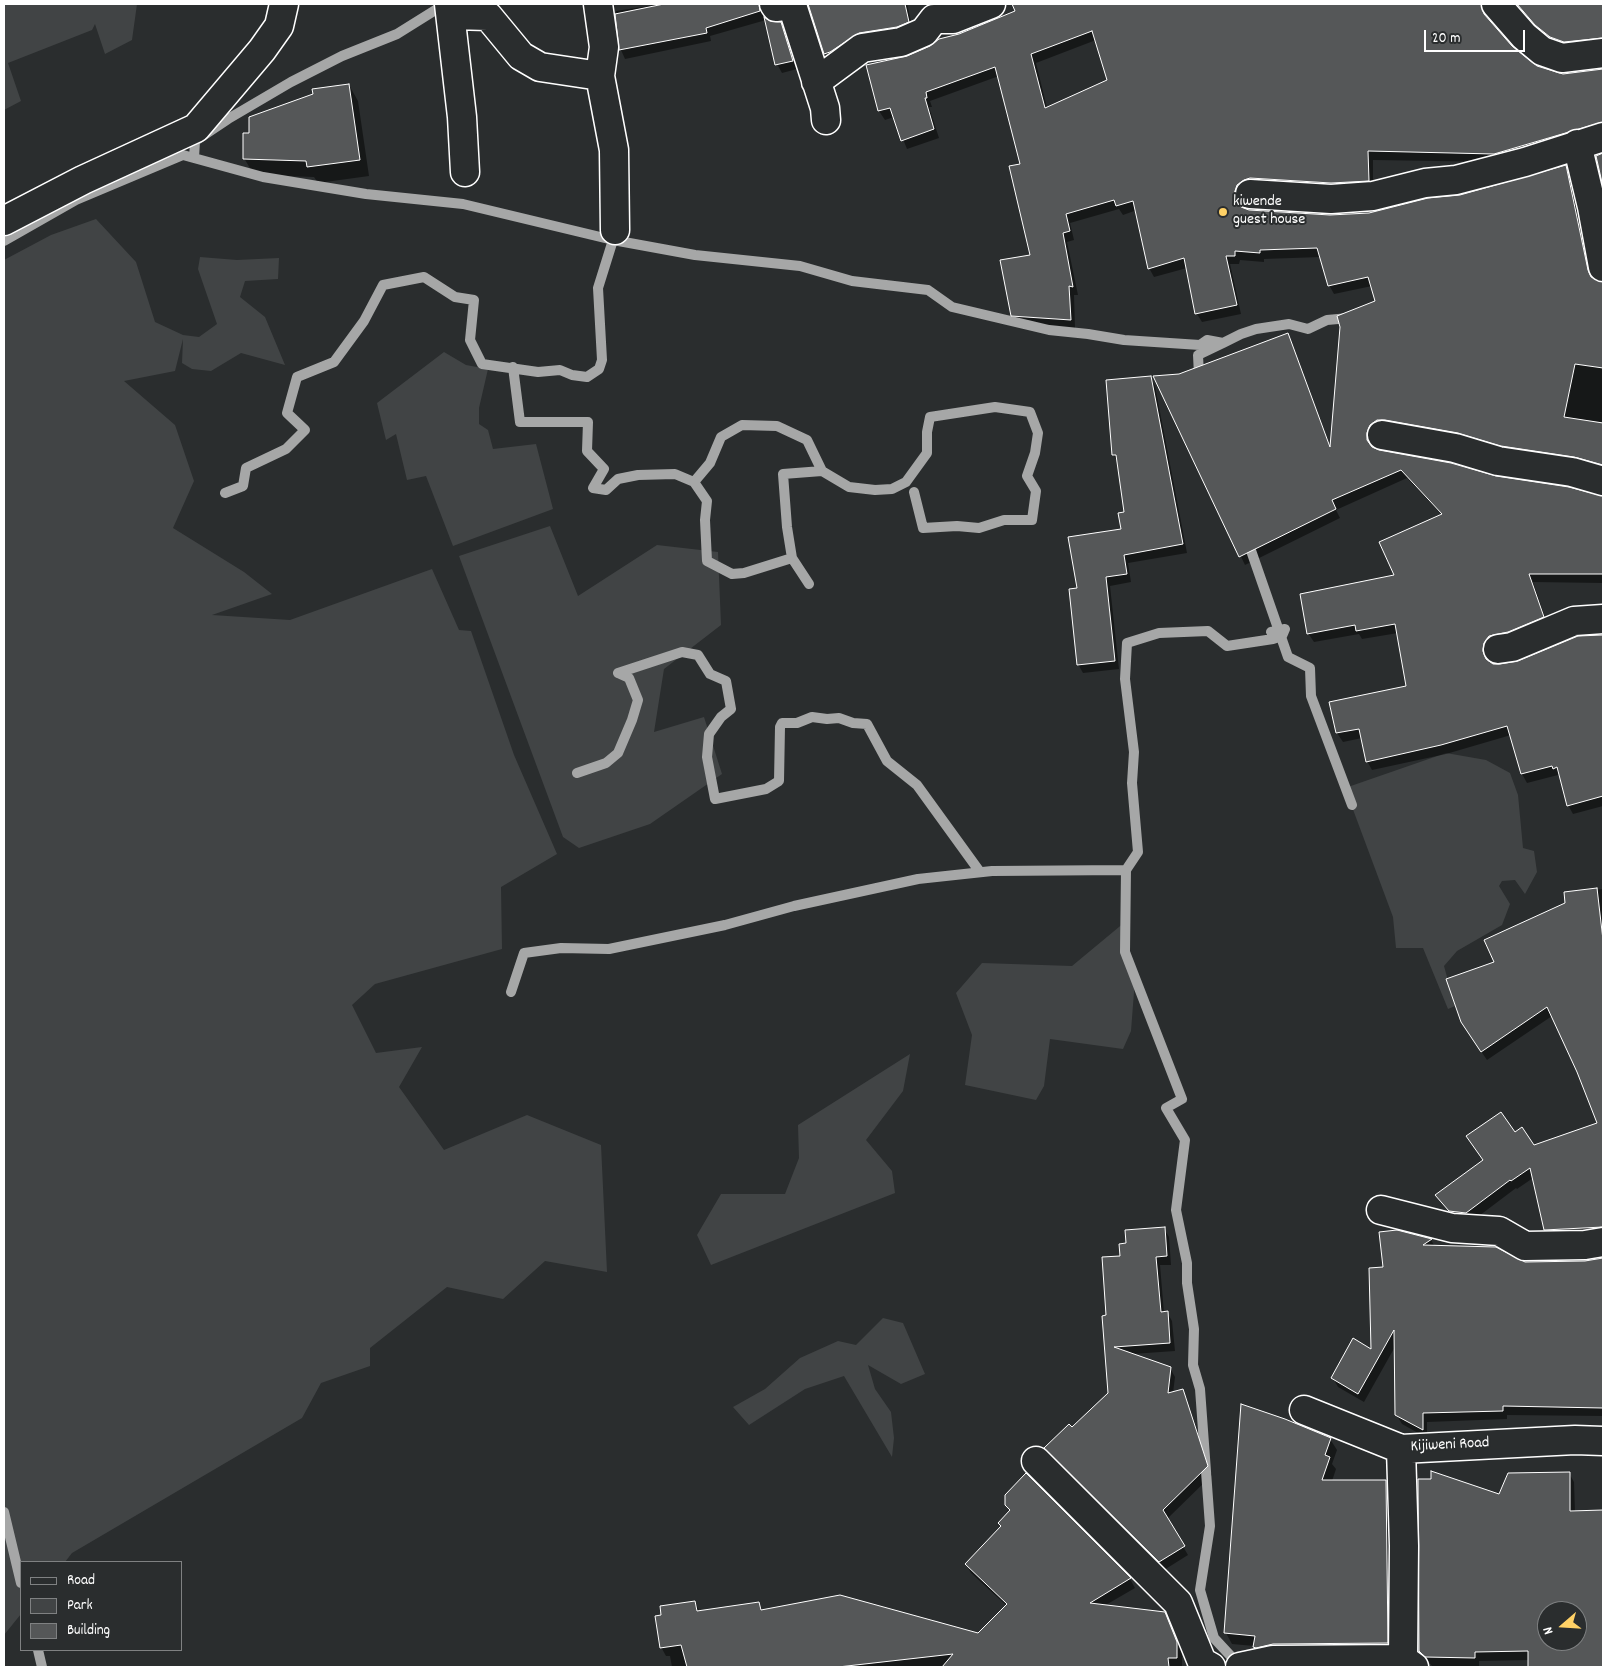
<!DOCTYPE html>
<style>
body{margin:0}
#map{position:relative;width:1607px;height:1671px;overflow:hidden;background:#2a2d2e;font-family:Dekko,sans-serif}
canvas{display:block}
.frame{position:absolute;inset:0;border:5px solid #fff;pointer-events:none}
.legend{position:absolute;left:20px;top:1561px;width:162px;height:90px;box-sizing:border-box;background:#2a2d2e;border:1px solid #7f8182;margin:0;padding:6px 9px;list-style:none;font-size:15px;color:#fff}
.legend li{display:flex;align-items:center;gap:10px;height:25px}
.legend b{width:25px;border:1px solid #7f8182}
.north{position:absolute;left:1537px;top:1601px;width:50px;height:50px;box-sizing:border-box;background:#2a2d2e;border:1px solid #7f8182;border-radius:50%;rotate:251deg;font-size:14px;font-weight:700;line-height:20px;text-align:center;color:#fff}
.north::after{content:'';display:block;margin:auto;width:18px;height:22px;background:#ffd166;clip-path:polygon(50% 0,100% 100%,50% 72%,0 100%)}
.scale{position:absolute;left:1424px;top:30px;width:101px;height:22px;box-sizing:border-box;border:2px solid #fff;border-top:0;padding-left:6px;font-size:15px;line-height:18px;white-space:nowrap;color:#fff;-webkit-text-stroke:4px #2a2d2e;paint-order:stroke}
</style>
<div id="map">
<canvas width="1607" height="1671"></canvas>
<div class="frame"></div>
<ul class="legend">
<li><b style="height:6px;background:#2a2d2e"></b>Road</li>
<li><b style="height:14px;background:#414445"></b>Park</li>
<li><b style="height:14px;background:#555758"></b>Building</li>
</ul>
<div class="north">N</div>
<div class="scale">20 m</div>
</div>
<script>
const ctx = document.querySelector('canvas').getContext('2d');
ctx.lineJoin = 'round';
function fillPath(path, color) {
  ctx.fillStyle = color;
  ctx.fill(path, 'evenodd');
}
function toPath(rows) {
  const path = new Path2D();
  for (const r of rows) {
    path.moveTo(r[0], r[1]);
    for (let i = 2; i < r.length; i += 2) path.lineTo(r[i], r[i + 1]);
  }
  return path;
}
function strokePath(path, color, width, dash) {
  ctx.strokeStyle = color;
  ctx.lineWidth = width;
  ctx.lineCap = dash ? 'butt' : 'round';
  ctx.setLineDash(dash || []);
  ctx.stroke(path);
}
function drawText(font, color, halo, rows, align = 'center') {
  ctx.font = font + ' Dekko,sans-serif';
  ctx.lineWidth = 4;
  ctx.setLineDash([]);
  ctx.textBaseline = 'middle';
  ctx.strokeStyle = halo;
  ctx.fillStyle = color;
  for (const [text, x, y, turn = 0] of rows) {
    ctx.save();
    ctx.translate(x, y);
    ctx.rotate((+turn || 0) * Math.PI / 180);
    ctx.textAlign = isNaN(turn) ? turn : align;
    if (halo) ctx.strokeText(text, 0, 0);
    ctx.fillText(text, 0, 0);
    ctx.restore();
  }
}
fillPath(toPath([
 [4,4,137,4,132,40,105,54,95,24,92,30,8,63,21,101,4,110],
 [96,219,136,262,155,322,183,335,199,337,217,324,198,269,200,257,237,260,279,258,278,279,245,281,240,297,265,317,285,365,241,353,211,371,192,369,182,363,183,339,175,371,124,381,175,425,194,481,173,528,244,572,272,594,212,615,290,620,432,569,459,630,471,631,514,755,557,854,501,887,502,949,375,984,352,1005,376,1053,422,1047,399,1087,444,1150,527,1115,601,1145,607,1272,545,1261,503,1299,447,1287,370,1348,370,1366,321,1383,302,1418,72,1553,65,1562,21,1562,21,1614,4,1635,4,260,51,235],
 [444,352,466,365,488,369,479,408,479,424,488,430,493,449,536,444,553,509,453,546,426,476,407,480,396,434,386,440,377,403],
 [550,526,578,596,657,545,718,552,721,625,664,669,654,732,704,717,722,774,650,824,579,848,563,837,459,556],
 [1446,753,1486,760,1510,773,1518,795,1523,848,1534,851,1537,872,1525,894,1515,880,1502,881,1499,886,1510,904,1502,925,1457,951,1444,966,1455,1006,1448,1009,1423,948,1396,948,1393,917,1345,788],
 [1125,922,1135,979,1131,1031,1123,1049,1050,1039,1044,1086,1036,1100,965,1085,972,1035,956,993,982,963,1072,966],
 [910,1054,903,1091,866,1140,892,1171,895,1193,711,1265,697,1235,721,1194,785,1194,799,1158,798,1125],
 [883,1318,903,1323,925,1374,901,1384,868,1365,875,1389,891,1412,894,1438,892,1457,844,1376,805,1389,749,1425,733,1407,765,1389,800,1358,838,1341,856,1345]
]), '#414445');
fillPath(toPath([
 [661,4,766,4,763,14,766,20,710,36,711,41,625,59,621,50,616,11],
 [808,4,907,4,913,30,830,62],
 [1013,4,1489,4,1485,17,1511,47,1532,64,1563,75,1603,70,1603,131,1500,162,1373,160,1373,189,1242,194,1239,202,1240,207,1249,211,1330,216,1370,213,1460,196,1565,167,1571,176,1592,279,1603,283,1603,473,1371,441,1372,448,1495,478,1603,497,1603,606,1602,583,1533,582,1548,626,1488,653,1487,661,1491,664,1500,666,1518,663,1578,638,1603,634,1603,806,1573,814,1568,805,1561,776,1558,775,1527,783,1522,774,1511,735,1446,754,1372,770,1367,761,1362,738,1343,742,1337,733,1331,702,1407,686,1398,633,1362,639,1359,634,1314,642,1308,633,1396,576,1442,515,1407,478,1336,510,1340,518,1245,565,1155,377,1179,375,1288,335,1331,448,1377,302,1372,286,1334,294,1329,285,1321,257,1264,259,1264,262,1240,260,1239,264,1230,264,1241,314,1202,322,1197,314,1187,268,1154,277,1149,268,1137,210,1123,215,1119,209,1070,223,1074,240,1067,242,1078,295,1074,295,1075,328,1018,325,1012,316,1032,256,1021,165,999,76,930,101,932,107,929,107,939,138,907,149,894,117,885,120,879,111,907,58,1016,12],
 [1096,40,1108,81,1047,108,1036,63],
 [1513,4,1603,4,1603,47,1556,46],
 [780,23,797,69,782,73,777,64],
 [349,85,358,101,369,176,318,183,314,177,254,175,244,158,251,134],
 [1150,377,1155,386,1187,553,1128,563,1131,582,1110,586,1119,669,1083,673,1078,664,1078,589,1122,530,1126,513,1118,463,1113,454],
 [1603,889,1603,1236,1551,1239,1546,1230,1533,1178,1517,1189,1516,1188,1471,1222,1455,1220,1437,1195,1484,1161,1515,1134,1533,1146,1599,1123,1578,1071,1552,1016,1487,1060,1468,1032,1495,963,1567,904,1565,893],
 [1164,1229,1169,1237,1171,1265,1160,1265,1164,1313,1167,1312,1172,1321,1175,1351,1132,1354,1170,1368,1175,1377,1173,1393,1182,1390,1187,1399,1212,1475,1167,1519,1188,1555,1164,1570,1050,1457,1045,1448,1072,1428,1110,1394,1108,1316,1121,1257,1128,1244],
 [1397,1231,1431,1240,1435,1247,1525,1263,1588,1262,1603,1259,1603,1416,1507,1415,1507,1419,1427,1422,1427,1438,1402,1424,1396,1414,1396,1345,1364,1402,1338,1387,1333,1378,1372,1351,1385,1269],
 [1330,1439,1337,1450,1332,1464,1336,1469,1332,1481,1386,1481,1392,1493,1393,1655,1261,1659,1254,1646,1232,1644,1226,1633],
 [1569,1473,1574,1482,1575,1512,1603,1511,1603,1667,1534,1667,1530,1660,1479,1661,1479,1667,1432,1666,1420,1651,1499,1496],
 [1547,1611,1577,1611,1577,1641,1547,1641],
 [1026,1475,1130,1579,1135,1588,1104,1606,1164,1613,1182,1652,1182,1667,672,1667,670,1656,666,1656,661,1647,695,1602,700,1612,759,1603,763,1611,979,1634,1007,1606,971,1573,966,1564,1001,1527,1010,1511,1006,1505]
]), '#0007');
strokePath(toPath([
 [194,158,195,141,228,119,291,82,342,56,397,34,445,4],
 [4,241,76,200,183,155,263,177,366,194,463,204,613,240,695,255,800,266,852,281,928,290,952,307,1049,330,1088,334,1124,340,1200,345,1207,340,1223,343,1241,334,1256,329,1289,324,1308,329,1327,320,1349,318],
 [513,367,520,422,588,422,587,451,604,469,593,488,606,490,618,479,638,475,675,474,694,482,707,501,705,520,707,561,732,574,744,573,792,558],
 [1201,378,1199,375,1198,355,1223,343],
 [694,482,710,463,721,437,742,425,777,426,807,440,822,471,849,487,875,490,892,489,906,482,927,453,927,432,930,417,995,407,1030,412,1038,433,1035,453,1027,476,1036,491,1032,520,1004,520,979,528,957,526,923,528,914,492],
 [225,493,243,486,246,468,286,449,305,430,287,413,297,377,334,362,364,321,383,285,424,277,455,297,474,300,470,340,482,364,538,372,560,370,572,375,587,377,599,369,602,360,598,288,613,240],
 [1247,539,1288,657,1310,668,1311,696,1352,805],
 [809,584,792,558,787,527,783,474,822,471],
 [618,673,682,652,698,655,710,674,726,681,731,709,721,717,709,734,707,757,715,799,766,789,779,781,780,727,782,723,797,723,812,717,827,719,839,718,853,723,867,724,887,761,917,785,980,872],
 [577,773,606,763,618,753,632,720,638,700,629,678,618,673],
 [511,992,524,953,561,948,609,949,725,925,794,906,918,879,992,871,1126,870],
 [4,1512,21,1583],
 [38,1650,42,1667],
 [1240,1666,1214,1638,1200,1590,1210,1526,1200,1389,1193,1365,1194,1329,1187,1283,1187,1263,1176,1210,1185,1140,1166,1108,1182,1099,1125,952,1126,870,1138,852,1132,783,1134,752,1125,679,1127,643,1159,633,1208,631,1227,646,1273,639,1282,636,1285,629,1271,632,1279,634]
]), '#a6a7a7', 10);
const building = toPath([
 [664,4,759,4,760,11,706,28,707,33,619,50,615,14,664,4],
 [808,4,905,4,909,22,897,27,859,33,830,52,824,54,808,4],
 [1012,4,1481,4,1484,14,1512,46,1537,66,1563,74,1603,69,1603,122,1494,154,1368,151,1369,181,1331,183,1250,178,1244,180,1237,185,1234,194,1236,200,1241,207,1249,210,1330,215,1369,213,1428,198,1460,195,1566,165,1588,270,1591,277,1603,282,1603,368,1575,364,1564,417,1603,423,1603,465,1574,457,1501,446,1458,433,1385,420,1377,420,1370,425,1367,433,1367,440,1372,447,1379,450,1451,463,1496,476,1569,487,1603,496,1603,574,1529,574,1544,617,1508,632,1489,636,1484,643,1483,651,1486,659,1493,664,1500,664,1518,661,1578,636,1603,635,1603,796,1567,806,1557,767,1553,769,1552,766,1521,774,1507,726,1441,745,1366,762,1359,729,1336,733,1329,702,1406,686,1395,624,1356,631,1355,625,1307,634,1300,594,1394,575,1379,542,1442,514,1401,470,1332,500,1336,509,1239,557,1153,376,1179,374,1288,333,1330,447,1340,327,1337,316,1375,301,1368,277,1328,286,1317,248,1260,250,1260,253,1235,251,1235,256,1226,256,1237,305,1195,314,1184,258,1148,269,1133,201,1116,206,1114,200,1066,214,1070,231,1063,233,1073,287,1069,286,1071,320,1011,316,1000,260,1030,255,1009,166,1020,164,995,67,926,92,927,98,925,98,934,129,901,141,890,108,878,111,866,65,907,56,930,46,939,39,959,34,1015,11,1012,4],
 [1092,31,1107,80,1045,108,1031,54,1092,31],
 [1517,4,1603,4,1603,38,1564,42,1550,37,1535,25,1517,4],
 [764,17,770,21,781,22,793,61,775,65,764,17],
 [349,84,360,160,307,167,306,161,243,159,243,133,249,133,249,117,313,94,312,89,349,84],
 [1603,153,1603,187,1596,156,1603,153],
 [1151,376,1183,544,1124,555,1127,574,1106,577,1115,661,1077,665,1069,589,1077,588,1068,537,1121,529,1118,513,1124,512,1116,455,1112,455,1106,380,1151,376],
 [1597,888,1603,940,1603,1227,1544,1230,1530,1168,1511,1181,1510,1180,1466,1213,1449,1211,1435,1195,1483,1160,1466,1136,1501,1112,1515,1132,1522,1127,1534,1145,1597,1123,1577,1072,1547,1007,1481,1052,1461,1022,1446,979,1494,962,1484,940,1565,903,1564,892,1597,888],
 [1165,1227,1167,1256,1156,1257,1161,1312,1168,1311,1170,1343,1114,1347,1171,1367,1168,1393,1183,1389,1208,1466,1163,1510,1185,1546,1159,1562,1044,1448,1069,1424,1072,1427,1108,1393,1102,1316,1106,1315,1102,1257,1120,1256,1119,1244,1126,1243,1125,1230,1165,1227],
 [1397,1230,1432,1239,1423,1245,1496,1247,1525,1262,1585,1261,1603,1258,1603,1408,1503,1406,1503,1411,1423,1413,1423,1430,1395,1415,1394,1330,1358,1394,1331,1378,1353,1338,1371,1349,1369,1268,1383,1267,1379,1232,1397,1230],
 [1241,1404,1285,1419,1331,1438,1325,1455,1330,1457,1322,1480,1386,1480,1388,1643,1273,1644,1256,1648,1253,1647,1255,1636,1224,1633,1241,1404],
 [1431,1471,1499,1494,1508,1473,1570,1472,1570,1511,1603,1510,1603,1667,1528,1667,1528,1651,1475,1652,1475,1658,1425,1657,1419,1651,1418,1479,1431,1479,1431,1471],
 [1547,1611,1577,1611,1577,1641,1547,1641,1547,1611],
 [1026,1473,1131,1578,1090,1603,1165,1612,1177,1642,1177,1658,1168,1658,1169,1667,942,1667,953,1654,838,1667,687,1667,681,1645,660,1648,655,1616,661,1615,660,1606,695,1601,697,1611,759,1602,761,1610,840,1595,978,1633,1007,1604,965,1564,1001,1526,998,1523,1010,1510,1005,1505,1005,1495,1026,1473]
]);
fillPath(building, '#555758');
strokePath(building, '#fff', 1);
const minor = toPath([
 [449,4,462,117,465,172],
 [598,4,604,47,600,76,614,150,615,230],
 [774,4,776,7,792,5,825,108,826,120],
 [1496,4,1524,36,1542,51,1562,58,1603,53],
 [452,15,488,16,521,56,540,67,600,76],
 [816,82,862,48,901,42,924,32,934,19,953,19,991,4],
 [1577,144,1592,207,1603,267],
 [1250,194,1331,199,1373,196,1425,183,1456,180,1525,162,1603,137],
 [4,221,83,180,196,128,262,50,279,26,284,4],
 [1382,435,1455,448,1498,461,1572,472,1603,481],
 [1498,649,1512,647,1574,621,1603,619],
 [1381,1210,1452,1228,1499,1231,1525,1246,1585,1245,1603,1242],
 [1304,1410,1401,1449,1575,1440,1603,1441],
 [1401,1449,1404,1546,1403,1659],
 [1036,1461,1178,1603,1202,1662,1211,1667],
 [1240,1667,1273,1660,1403,1659,1414,1667]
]);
strokePath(minor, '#fff', 31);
strokePath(minor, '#2a2d2e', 28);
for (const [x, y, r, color] of [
 [1223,212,5,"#ffd166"]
]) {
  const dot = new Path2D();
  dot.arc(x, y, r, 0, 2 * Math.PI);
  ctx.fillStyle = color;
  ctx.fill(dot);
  strokePath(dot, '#2a2d2e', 2);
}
drawText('16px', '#fff', '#2a2d2e', [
 ["kiwende",1233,203],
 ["guest house",1233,221]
], 'left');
drawText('16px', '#fff', '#2a2d2e', [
 ["Kijiweni Road",1450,1446,-3]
]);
</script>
